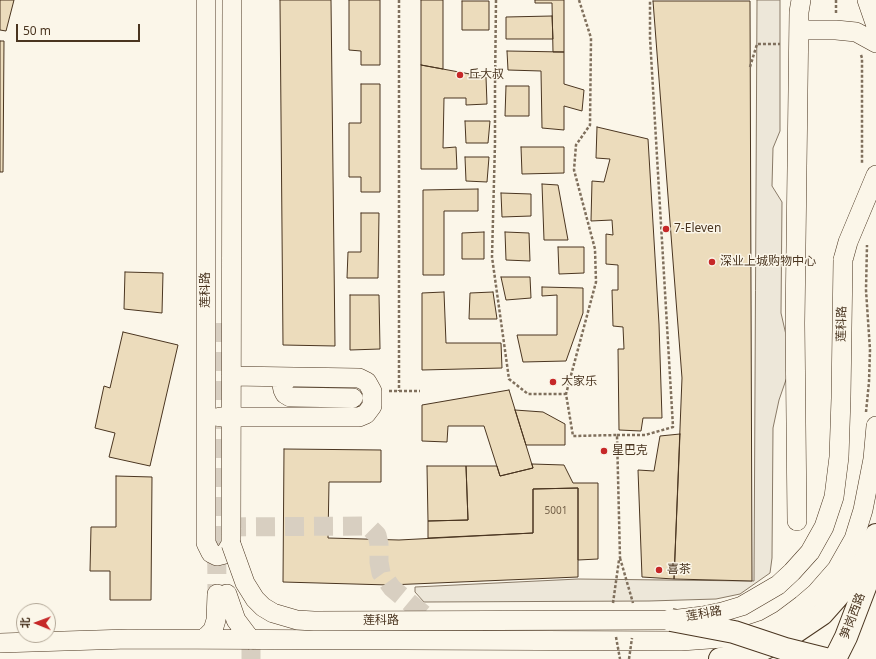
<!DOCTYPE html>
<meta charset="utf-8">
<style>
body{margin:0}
#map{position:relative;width:876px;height:659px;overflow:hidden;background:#fbf6e9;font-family:"Noto Sans","Noto Sans SC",sans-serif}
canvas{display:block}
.north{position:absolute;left:16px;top:603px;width:40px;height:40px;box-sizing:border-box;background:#fbf6e9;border:1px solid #b4a999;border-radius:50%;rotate:271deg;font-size:11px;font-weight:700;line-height:16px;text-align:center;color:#4a3520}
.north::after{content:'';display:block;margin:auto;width:14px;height:18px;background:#c62828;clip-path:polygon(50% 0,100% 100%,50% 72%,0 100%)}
.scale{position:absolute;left:16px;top:24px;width:124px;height:18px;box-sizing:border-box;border:2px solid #4a3520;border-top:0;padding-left:5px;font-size:12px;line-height:14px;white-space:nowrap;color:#4a3520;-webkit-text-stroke:3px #fbf6e9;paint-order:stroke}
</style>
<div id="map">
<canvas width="876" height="659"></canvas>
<div class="north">北</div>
<div class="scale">50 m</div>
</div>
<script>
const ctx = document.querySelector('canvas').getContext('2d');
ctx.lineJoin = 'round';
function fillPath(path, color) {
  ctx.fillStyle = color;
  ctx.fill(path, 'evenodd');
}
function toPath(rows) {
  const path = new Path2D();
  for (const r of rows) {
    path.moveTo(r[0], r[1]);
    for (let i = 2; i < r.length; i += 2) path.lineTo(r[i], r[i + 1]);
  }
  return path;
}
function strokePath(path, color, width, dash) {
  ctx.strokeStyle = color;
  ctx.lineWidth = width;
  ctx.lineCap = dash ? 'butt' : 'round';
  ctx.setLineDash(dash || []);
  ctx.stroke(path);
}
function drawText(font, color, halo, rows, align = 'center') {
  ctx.font = font + ' "Noto Sans","Noto Sans SC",sans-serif';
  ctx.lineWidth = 3;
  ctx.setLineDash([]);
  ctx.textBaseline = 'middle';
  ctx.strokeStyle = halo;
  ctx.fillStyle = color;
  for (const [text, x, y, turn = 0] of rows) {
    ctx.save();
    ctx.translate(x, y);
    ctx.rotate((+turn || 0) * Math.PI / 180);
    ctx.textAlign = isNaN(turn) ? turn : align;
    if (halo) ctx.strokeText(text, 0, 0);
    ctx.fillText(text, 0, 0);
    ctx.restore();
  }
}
const parking = toPath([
 [757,0,780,0,780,131,773,148,772,186,782,202,781,313,789,348,788,374,779,400,773,428,772,558,770,573,740,594,716,599,649,601,424,602,415,592,415,587,578,579,754,581,757,0]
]);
fillPath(parking, '#ede7d9');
strokePath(parking, '#887966', 1);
const building = toPath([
 [0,0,14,0,6,31,0,30,0,0],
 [280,0,331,0,335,346,283,345,280,0],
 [349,0,380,0,380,65,361,65,361,51,349,50,349,0],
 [421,0,443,0,443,69,421,65,421,0],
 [535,0,564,0,564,52,553,52,552,3,535,3,535,0],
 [462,1,489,1,489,30,462,30,462,1],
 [653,1,750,1,752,581,674,579,682,378,653,1],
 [552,16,553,39,506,39,506,17,552,16],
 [0,41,4,41,3,172,0,172,0,41],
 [507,51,564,52,564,84,584,90,582,111,564,106,564,130,542,128,541,71,508,70,507,51],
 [421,65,486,77,487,104,466,105,466,98,444,98,443,148,456,147,457,169,421,169,421,65],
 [361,84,380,84,380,192,361,192,361,177,349,177,349,123,361,123,361,84],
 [506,86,529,86,529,116,505,116,506,86],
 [465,121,490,121,488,143,466,143,465,121],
 [597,127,648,139,659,324,662,418,643,418,641,431,619,430,618,349,624,349,623,327,613,326,612,290,618,290,618,265,606,264,606,234,613,235,612,220,591,221,592,181,604,182,610,159,596,158,597,127],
 [521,147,564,147,564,173,522,174,521,147],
 [465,157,489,157,487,182,466,181,465,157],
 [542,184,558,185,568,240,544,240,542,184],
 [478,189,478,211,444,211,444,275,423,275,423,190,478,189],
 [501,193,531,194,531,216,502,217,501,193],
 [361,213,379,213,378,278,347,278,348,252,361,252,361,213],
 [484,232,484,259,462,259,462,233,484,232],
 [505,232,529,233,530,261,506,260,505,232],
 [558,247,584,247,584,273,559,274,558,247],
 [125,272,163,273,162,313,124,309,125,272],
 [501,277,530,277,531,298,506,300,501,277],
 [542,287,583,288,583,313,566,361,523,362,517,335,557,335,557,295,542,296,542,287],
 [444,292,446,343,501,343,502,368,422,370,422,293,444,292],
 [493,292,497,319,469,319,470,293,493,292],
 [350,295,379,295,380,349,350,350,350,295],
 [123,332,178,345,150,466,109,457,115,433,95,428,104,386,110,388,123,332],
 [509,390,533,468,500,476,484,426,448,426,447,442,422,441,422,405,509,390],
 [515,410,543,412,565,424,565,445,526,445,515,410],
 [680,434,674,579,642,577,638,470,654,471,660,436,680,434],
 [284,449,381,450,381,482,329,482,328,538,399,540,533,533,533,489,578,488,578,577,389,585,283,582,284,449],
 [532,464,564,465,573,483,598,483,598,559,578,560,578,488,533,489,533,533,428,538,428,521,468,520,466,466,497,466,500,476,533,468,532,464],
 [427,466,466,466,468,520,428,521,427,466],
 [116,476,152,477,151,600,110,600,110,571,90,571,91,527,116,527,116,476]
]);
fillPath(building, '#ecdcbc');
strokePath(building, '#4a3520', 1);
strokePath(toPath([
 [215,323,217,594],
 [227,527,362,526,370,528,377,535,379,544,379,562,381,573,392,588,439,627],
 [251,659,251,640]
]), '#d8cfc1', 19, [19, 10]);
const minor = toPath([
 [206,0,206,543,211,553,217,556,225,554,231,544,232,0],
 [867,0,876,26],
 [799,30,836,30,856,32,876,43],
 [843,260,848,242,876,175],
 [289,378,284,381,282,385,283,390,285,394,290,397,353,398],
 [220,417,359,417,366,414,372,406,372,391,367,382,359,378,231,376],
 [797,521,795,323,799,12,801,0],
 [227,594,236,620,251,640],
 [204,639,213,630,216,620,217,594],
 [0,643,128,639,681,641,723,638,751,634,766,629,782,620,802,605,816,593,837,569,854,539,863,510,873,459,876,426]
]);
const major = toPath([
 [720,659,761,650,785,639,822,614,838,596,865,560,876,535],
 [835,659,846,637,870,574,874,559]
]);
strokePath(minor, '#4a3520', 20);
strokePath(major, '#4a3520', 24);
strokePath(toPath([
 [399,0,399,391],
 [496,0,495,88,495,143,492,257,509,379,528,394,566,394],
 [579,0,591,38,590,125,576,145,574,170,595,249,596,282,566,394,573,436,617,435,620,558],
 [836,0,836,13],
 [861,55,862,58,862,163],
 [750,67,757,44,780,44],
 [389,391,420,391],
 [866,412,869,382,870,350,866,290,867,245],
 [617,435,645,435,673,427,650,38,650,0]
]), '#7f6f5c', 2.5, [3, 2]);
strokePath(minor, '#fbf6e9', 19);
strokePath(major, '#fbf6e9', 22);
const minorBridge = toPath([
 [231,544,245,583,255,599,263,607,273,613,297,620,314,621,671,620,703,616,722,612,742,606,778,585,792,572,810,552,824,527,834,497,839,457,841,398,843,260]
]);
const majorBridge = toPath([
 [671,620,734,632,785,649,825,659]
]);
strokePath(minorBridge, '#4a3520', 20, []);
strokePath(majorBridge, '#4a3520', 24, []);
strokePath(toPath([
 [620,558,633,603],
 [613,603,619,560],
 [616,637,620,659],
 [629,659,632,638]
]), '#7f6f5c', 2.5, [3, 2]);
strokePath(minorBridge, '#fbf6e9', 19);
strokePath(majorBridge, '#fbf6e9', 22);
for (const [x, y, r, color] of [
 [460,75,4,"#c62828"],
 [666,229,4,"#c62828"],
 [712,262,4,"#c62828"],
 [553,382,4,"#c62828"],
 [604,451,4,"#c62828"],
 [659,570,4,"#c62828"]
]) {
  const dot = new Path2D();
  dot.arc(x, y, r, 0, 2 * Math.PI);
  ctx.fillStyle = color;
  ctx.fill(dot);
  strokePath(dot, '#fbf6e9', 1.5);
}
drawText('10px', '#725f47', null, [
 ["5001",556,511]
]);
drawText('12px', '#4a3520', '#fbf6e9', [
 ["丘大叔",468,75],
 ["7-Eleven",674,229],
 ["深业上城购物中心",720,262],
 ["大家乐",561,382],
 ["星巴克",612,451],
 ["喜茶",667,570]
], 'left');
drawText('12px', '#4a3520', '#fbf6e9', [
 ["莲科路",206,290,-90],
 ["莲科路",842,324,-89],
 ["莲科路",704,614,-10],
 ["笋岗西路",853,616,-69],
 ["莲科路",381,621]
]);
</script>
